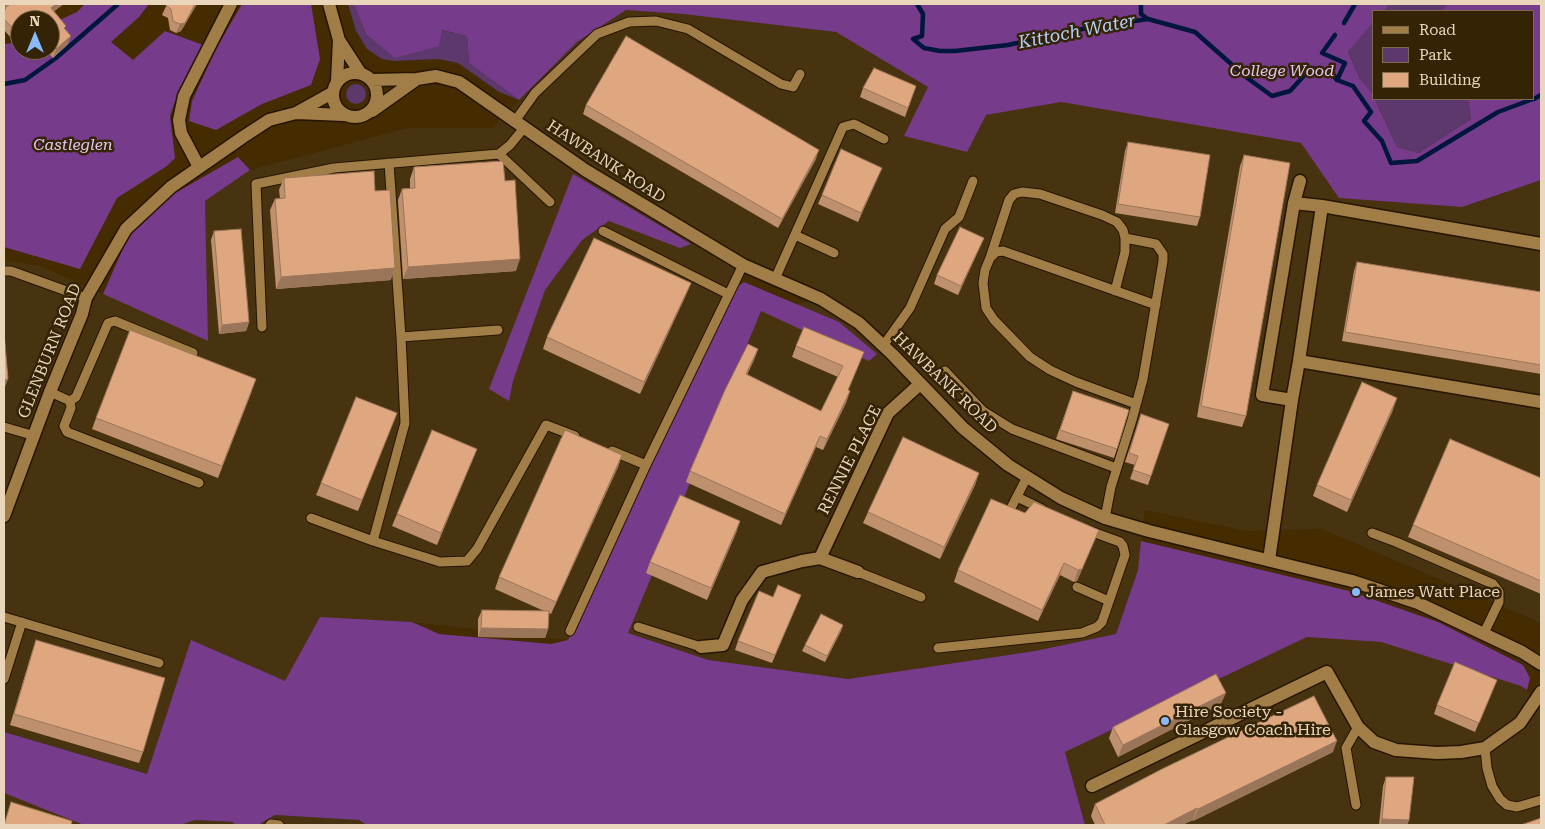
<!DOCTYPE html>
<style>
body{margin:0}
#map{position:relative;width:1545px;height:829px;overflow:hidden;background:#442b00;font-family:"Roboto Serif",serif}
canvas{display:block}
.frame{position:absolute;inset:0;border:5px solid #ead6bb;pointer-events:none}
.legend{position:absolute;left:1372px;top:10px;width:162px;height:90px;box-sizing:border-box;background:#352306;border:1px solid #7d6b4e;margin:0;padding:6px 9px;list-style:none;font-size:15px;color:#ead6bb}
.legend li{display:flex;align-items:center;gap:10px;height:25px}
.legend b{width:25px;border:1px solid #7d6b4e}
.north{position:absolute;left:10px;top:10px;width:50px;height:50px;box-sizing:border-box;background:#352306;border:1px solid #7d6b4e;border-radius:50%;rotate:0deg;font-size:14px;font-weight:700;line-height:20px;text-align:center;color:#ead6bb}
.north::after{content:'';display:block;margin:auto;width:18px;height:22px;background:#89bafc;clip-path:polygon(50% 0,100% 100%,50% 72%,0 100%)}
</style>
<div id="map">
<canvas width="1545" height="829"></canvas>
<div class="frame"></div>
<ul class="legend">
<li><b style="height:6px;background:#a17d47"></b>Road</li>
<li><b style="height:14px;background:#5d386c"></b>Park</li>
<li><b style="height:14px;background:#dea77f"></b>Building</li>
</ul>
<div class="north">N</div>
</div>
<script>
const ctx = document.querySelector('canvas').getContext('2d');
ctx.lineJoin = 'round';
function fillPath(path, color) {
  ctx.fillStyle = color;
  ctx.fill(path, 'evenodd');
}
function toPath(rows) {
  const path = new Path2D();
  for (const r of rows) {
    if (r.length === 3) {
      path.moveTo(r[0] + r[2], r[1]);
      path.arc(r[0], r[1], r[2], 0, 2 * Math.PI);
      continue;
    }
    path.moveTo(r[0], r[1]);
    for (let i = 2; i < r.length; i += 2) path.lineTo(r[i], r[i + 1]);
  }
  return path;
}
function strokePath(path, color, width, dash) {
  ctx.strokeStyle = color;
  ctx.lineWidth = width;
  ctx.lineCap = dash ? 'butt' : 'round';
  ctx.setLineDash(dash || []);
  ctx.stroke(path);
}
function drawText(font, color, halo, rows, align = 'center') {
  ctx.font = font + ' "Roboto Serif",serif';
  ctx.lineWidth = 5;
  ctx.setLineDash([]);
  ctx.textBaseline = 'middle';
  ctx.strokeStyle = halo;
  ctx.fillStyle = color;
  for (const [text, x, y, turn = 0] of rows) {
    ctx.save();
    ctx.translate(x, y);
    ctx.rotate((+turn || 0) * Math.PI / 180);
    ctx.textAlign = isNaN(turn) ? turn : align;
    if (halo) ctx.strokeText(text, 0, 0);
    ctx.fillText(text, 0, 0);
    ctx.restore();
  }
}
fillPath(toPath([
 [626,10,683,14,836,32,928,87,904,136,967,152,986,115,1061,102,1301,143,1339,198,1462,207,1541,180,1541,623,1322,529,1246,531,1145,510,1138,570,1116,634,1035,651,848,679,713,662,627,633,761,311,820,299,743,265,570,631,568,640,412,622,320,617,291,693,147,774,4,732,4,260,40,266,208,341,205,201,250,170,408,128,492,128,577,42],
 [1307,637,1381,642,1521,686,1541,701,1541,825,1085,825,1065,752],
 [4,793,84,825,4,825],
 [275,815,359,820,367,825,260,825,261,823],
 [195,820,234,822,233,825,180,825]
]), '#483311');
fillPath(toPath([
 [348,4,354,4,366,34,441,30,467,36,469,63,519,100,499,92,458,63,438,59,394,61,382,59,367,49,356,31],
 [1390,4,1448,4,1441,11,1384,11],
 [1374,22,1374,96,1360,79,1348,50],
 [356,94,10],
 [1375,99,1468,99,1471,119,1419,153,1397,147]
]), '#5d386c');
fillPath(toPath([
 [85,4,149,4,139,17,111,42,133,60,165,31,203,45,174,104,170,116,175,158,167,166,117,198,80,269,4,247,4,44,20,42,20,50,50,50,53,23,77,12],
 [242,4,311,4,320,59,311,85,262,104,216,130,189,121,192,101,216,49],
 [354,4,1390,4,1384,11,1374,11,1374,22,1348,51,1360,79,1372,93,1397,147,1419,153,1471,119,1468,99,1534,99,1534,11,1441,11,1448,4,1541,4,1541,180,1462,207,1339,198,1301,143,1061,102,986,115,967,152,904,136,928,87,836,32,683,14,626,10,577,42,519,100,469,63,467,36,442,30,439,46,395,58,366,34],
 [238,157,250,170,205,201,208,341,103,294,128,237,170,196],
 [573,174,691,244,680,248,609,221,582,240,545,290,513,381,509,401,489,389],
 [744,282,839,322,877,354,869,361,761,311,628,633,708,660,848,679,1035,651,1116,634,1138,570,1141,541,1349,591,1438,622,1523,665,1530,678,1527,690,1521,686,1381,642,1307,637,1065,752,1085,825,367,825,359,820,275,815,261,823,260,825,233,825,234,822,195,820,180,825,84,825,4,793,4,732,147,774,191,640,285,681,320,617,412,622,439,634,551,644,568,640,728,294]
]), '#773b8c');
strokePath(toPath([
 [917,4,923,14,922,36,913,39,924,48,940,51,955,51,1008,45,1087,28,1148,19,1195,32,1246,77,1272,96,1290,91,1311,68,1330,71,1337,80,1353,86,1371,112,1364,121,1382,141,1391,163,1417,161,1498,112,1533,99],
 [1141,4,1141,14,1148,19],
 [1344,23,1355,4],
 [1335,35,1322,53,1345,63,1337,80],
 [4,84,25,80,56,58,117,5,117,4],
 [1534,99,1541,95]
]), '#00163d', 4.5);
const service = toPath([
 [515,121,535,93,597,34,629,22,656,21,688,29,781,84,793,87,800,74],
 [499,154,510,145,524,128],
 [603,231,728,294],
 [795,235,834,253],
 [990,258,1009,200,1014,194,1022,192,1040,194,1102,215,1117,222,1123,230,1125,238,1125,252,1115,291],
 [4,271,11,271,86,298],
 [775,279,843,127,854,124,884,139],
 [262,327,256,184,334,168,499,154,550,202],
 [401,337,498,330],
 [883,346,910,308,945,229,959,217,973,181],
 [945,371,983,411,1012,429,1116,468],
 [50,392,70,401,71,408,64,426,67,432,199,483],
 [70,401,76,397,108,323,115,321,193,353],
 [1136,404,1076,382,1050,370,1030,357,994,320,986,308,983,283,985,270,990,258,996,252,1003,251,1156,305],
 [4,427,35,436],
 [612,451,646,465],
 [1017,497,1042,509],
 [1011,508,1027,477],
 [311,518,373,541,440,562,467,561,477,549,546,425,575,436],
 [1105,518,1111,487,1132,420,1143,379,1163,261,1163,254,1156,244,1125,238],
 [1372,533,1396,542,1493,584,1499,592,1499,602,1484,633],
 [373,541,405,423,401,337,389,163],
 [858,572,921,597],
 [1077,587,1109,601],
 [4,617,159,663],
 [638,627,701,647],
 [570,631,646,465,743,265],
 [938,648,1082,633,1097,627,1102,622,1125,555,1123,546,1120,542,1087,530],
 [4,679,22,622],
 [1485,748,1487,768,1492,786,1500,799,1507,805,1517,807,1541,800],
 [1356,805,1346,748,1358,727],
 [270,825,271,824,279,825]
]);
const minor = toPath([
 [4,5,6,4],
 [199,167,181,133,179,120,184,96,231,4],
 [1294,203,1322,206,1541,244],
 [1299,361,1541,402],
 [1292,400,1262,395,1294,203,1300,181],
 [820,558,858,572],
 [1269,560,1292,400,1299,361,1322,206],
 [701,647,723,645,742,600,762,572,802,561,820,558,888,413,920,384],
 [1092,786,1327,672,1358,727,1374,742,1396,750,1437,753,1461,752,1485,748,1520,723,1541,692]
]);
const tertiary = toPath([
 [329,4,339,40,361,74],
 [355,95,22],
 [371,80,417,79,436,76,459,82,585,170,743,265,821,299,859,323,892,354,963,428,1008,465,1061,498,1105,518,1149,531,1352,581,1418,603,1522,652,1541,664],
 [337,81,339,40],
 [372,111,417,79],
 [296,113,344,115],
 [4,516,50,392,82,314,86,298,126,229,171,187,243,137,269,120,296,113,332,93]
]);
strokePath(service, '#261500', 11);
strokePath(minor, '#261500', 15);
strokePath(tertiary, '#261500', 15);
strokePath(service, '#a17d47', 9);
strokePath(minor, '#a17d47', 12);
strokePath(tertiary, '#a17d47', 12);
fillPath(toPath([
 [167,4,197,4,181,31,176,33,170,30,168,18,162,15],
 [5,8,54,11,66,26,64,29,68,44,53,58,47,51,40,58,34,51,28,56,22,50,50,50,50,20,20,20,20,48,4,30,4,11],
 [916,86,905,117,860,97,863,88],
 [586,105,816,159,778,228,583,114],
 [1128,142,1200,217,1197,226,1115,213,1125,151],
 [1244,155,1246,416,1242,427,1197,417,1240,166],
 [414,167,505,181,516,271,403,279,398,200,402,189,410,188,410,179],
 [882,168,858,222,818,204,822,195],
 [284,178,375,191,391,280,276,289,270,210,275,199,280,198,279,190],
 [214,231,249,322,246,331,219,334,211,240],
 [984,238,980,247,958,295,934,284,937,275],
 [1357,262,1541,292,1541,374,1342,341,1354,271],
 [691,283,686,295,640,394,543,349,547,337],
 [796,346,864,352,848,391,850,391,846,403,823,450,816,447,781,525,686,482,690,471,758,349,754,360,747,375,821,411,838,377,792,357],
 [252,391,218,478,92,429,96,418],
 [1073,391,1117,449,1114,458,1056,439],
 [1393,410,1347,512,1313,496,1317,485],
 [397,413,358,511,316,495,321,483],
 [1141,414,1169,424,1148,485,1130,479,1135,465,1125,462],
 [477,449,437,545,392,526,397,514],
 [622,455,618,467,551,614,549,613,548,629,545,638,478,637,478,619,482,610,544,611,495,589,499,577],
 [979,473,975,485,940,559,863,523,868,512],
 [1541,478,1541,594,1408,537,1413,525],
 [1025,513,1099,530,1077,581,1074,582,1060,575,1038,621,954,582,958,570],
 [740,521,736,533,707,600,646,573,650,562],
 [801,595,772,663,735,650,738,641],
 [843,625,841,631,825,662,802,651,805,645],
 [36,640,143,752,139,763,10,725,32,652],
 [1497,680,1475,732,1434,714,1437,705],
 [1221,704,1118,757,1109,738,1113,727],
 [1333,752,1193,821,1193,820,1182,825,1095,825,1091,816,1095,804],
 [1386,777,1409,820,1407,825,1379,825,1383,786]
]), '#bf906d');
fillPath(toPath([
 [56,4,64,4,48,16,51,8],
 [195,4,197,4,181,31,176,33,180,24],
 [71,36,68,44,53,58,56,49],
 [30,50,34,50,28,56],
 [43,50,48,50,40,58],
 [819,150,816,159,778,228,782,219],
 [882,168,858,222,861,213],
 [984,238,980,247,958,295,961,286],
 [520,259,516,271,403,279,408,267],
 [395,268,391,280,276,289,281,277],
 [691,283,686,295,640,394,644,382],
 [249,322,246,331,219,334,222,325],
 [758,349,754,360,741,385,746,374],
 [8,379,4,390,4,380],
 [850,391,846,403,823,450,827,439],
 [1397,398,1393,410,1347,512,1351,500],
 [820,436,816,447,781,525,785,514],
 [477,449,437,545,441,533],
 [622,455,618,467,551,614,556,602],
 [979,473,975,485,940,559,944,547],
 [740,521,736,533,707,600,711,588],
 [1099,530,1077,581,1074,582,1078,570],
 [1064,563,1060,575,1038,621,1042,610],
 [843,625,841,631,825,662,827,656],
 [481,628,548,629,545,638,478,637],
 [1226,693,1221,704,1118,757,1123,745],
 [1337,741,1333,752,1193,821,1198,809],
 [1197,808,1193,820,1182,825,1164,825],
 [1382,819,1409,820,1407,825,1380,825]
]), '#9b7559');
const building = toPath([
 [10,4,56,4,51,8,66,26,64,28,71,36,56,49,50,43,50,20,20,20,20,36,4,19,4,11,6,9,5,8,10,4],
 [167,4,195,4,185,23,180,24,173,21,171,9,166,6,167,4],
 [626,36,819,150,782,219,586,105,626,36],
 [874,68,916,86,908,108,863,88,874,68],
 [1128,142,1210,155,1200,217,1118,204,1128,142],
 [841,149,882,168,861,213,822,195,841,149],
 [1244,155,1290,163,1246,416,1201,406,1244,155],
 [503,161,505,181,515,180,520,259,408,267,402,189,415,188,414,167,503,161],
 [374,171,375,191,390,190,395,268,281,277,275,199,285,198,284,178,374,171],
 [960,227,984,238,961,286,937,275,960,227],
 [241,229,249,322,222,325,214,231,241,229],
 [594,238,691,283,644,382,547,337,594,238],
 [1357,262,1541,292,1541,365,1345,332,1357,262],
 [804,327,864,352,848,390,850,391,827,439,820,436,785,514,690,471,725,390,748,344,758,349,746,374,821,411,843,366,796,346,804,327],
 [130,330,256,379,222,466,96,418,130,330],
 [4,332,8,379,4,380,4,332],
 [1362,382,1397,398,1351,500,1317,485,1362,382],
 [1073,391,1129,410,1117,449,1060,430,1073,391],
 [356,397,397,413,362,500,321,483,356,397],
 [1141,414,1169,424,1151,476,1133,470,1138,456,1129,453,1141,414],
 [432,430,477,449,441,533,397,514,432,430],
 [565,430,622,455,556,602,499,577,565,430],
 [903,437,979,473,944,547,868,512,903,437],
 [1450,439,1541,478,1541,581,1413,525,1450,439],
 [680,495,740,521,711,588,650,562,680,495],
 [991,499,1025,513,1034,502,1099,530,1082,569,1078,570,1064,563,1042,610,958,570,991,499],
 [778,585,801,595,775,655,738,641,759,591,773,597,778,585],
 [482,610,549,611,548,629,481,628,482,610],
 [821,614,843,625,827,656,805,645,821,614],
 [36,640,165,678,143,752,14,714,36,640],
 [1455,662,1497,680,1479,723,1437,705,1455,662],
 [1216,674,1226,693,1123,745,1113,727,1216,674],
 [1314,696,1337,741,1198,809,1197,808,1164,825,1105,825,1095,804,1162,769,1314,696],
 [1386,777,1414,777,1409,820,1382,819,1386,777],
 [11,802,72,821,71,825,4,825,11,802],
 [1541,818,1541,825,1521,825,1541,818]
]);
fillPath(building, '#dea77f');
strokePath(building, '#9b7559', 1);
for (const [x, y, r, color] of [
 [1356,592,5,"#89bafc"],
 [1165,721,5,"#89bafc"]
]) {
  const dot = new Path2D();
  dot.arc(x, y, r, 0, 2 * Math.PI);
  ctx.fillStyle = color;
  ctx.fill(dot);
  strokePath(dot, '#352306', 2);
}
drawText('italic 16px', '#e4c5f1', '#352306', [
 ["College Wood",1282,71],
 ["Castleglen",73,145]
]);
drawText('16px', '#ead6bb', '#352306', [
 ["HAWBANK ROAD",606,162,33],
 ["GLENBURN ROAD",50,351,-68],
 ["HAWBANK ROAD",945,383,44],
 ["RENNIE PLACE",850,460,-63]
]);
drawText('16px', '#ead6bb', '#352306', [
 ["James Watt Place",1366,592],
 ["Hire Society -",1175,712],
 ["Glasgow Coach Hire",1175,730]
], 'left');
drawText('italic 18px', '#b2d1fb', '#352306', [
 ["Kittoch Water",1077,32,-11]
]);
</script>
